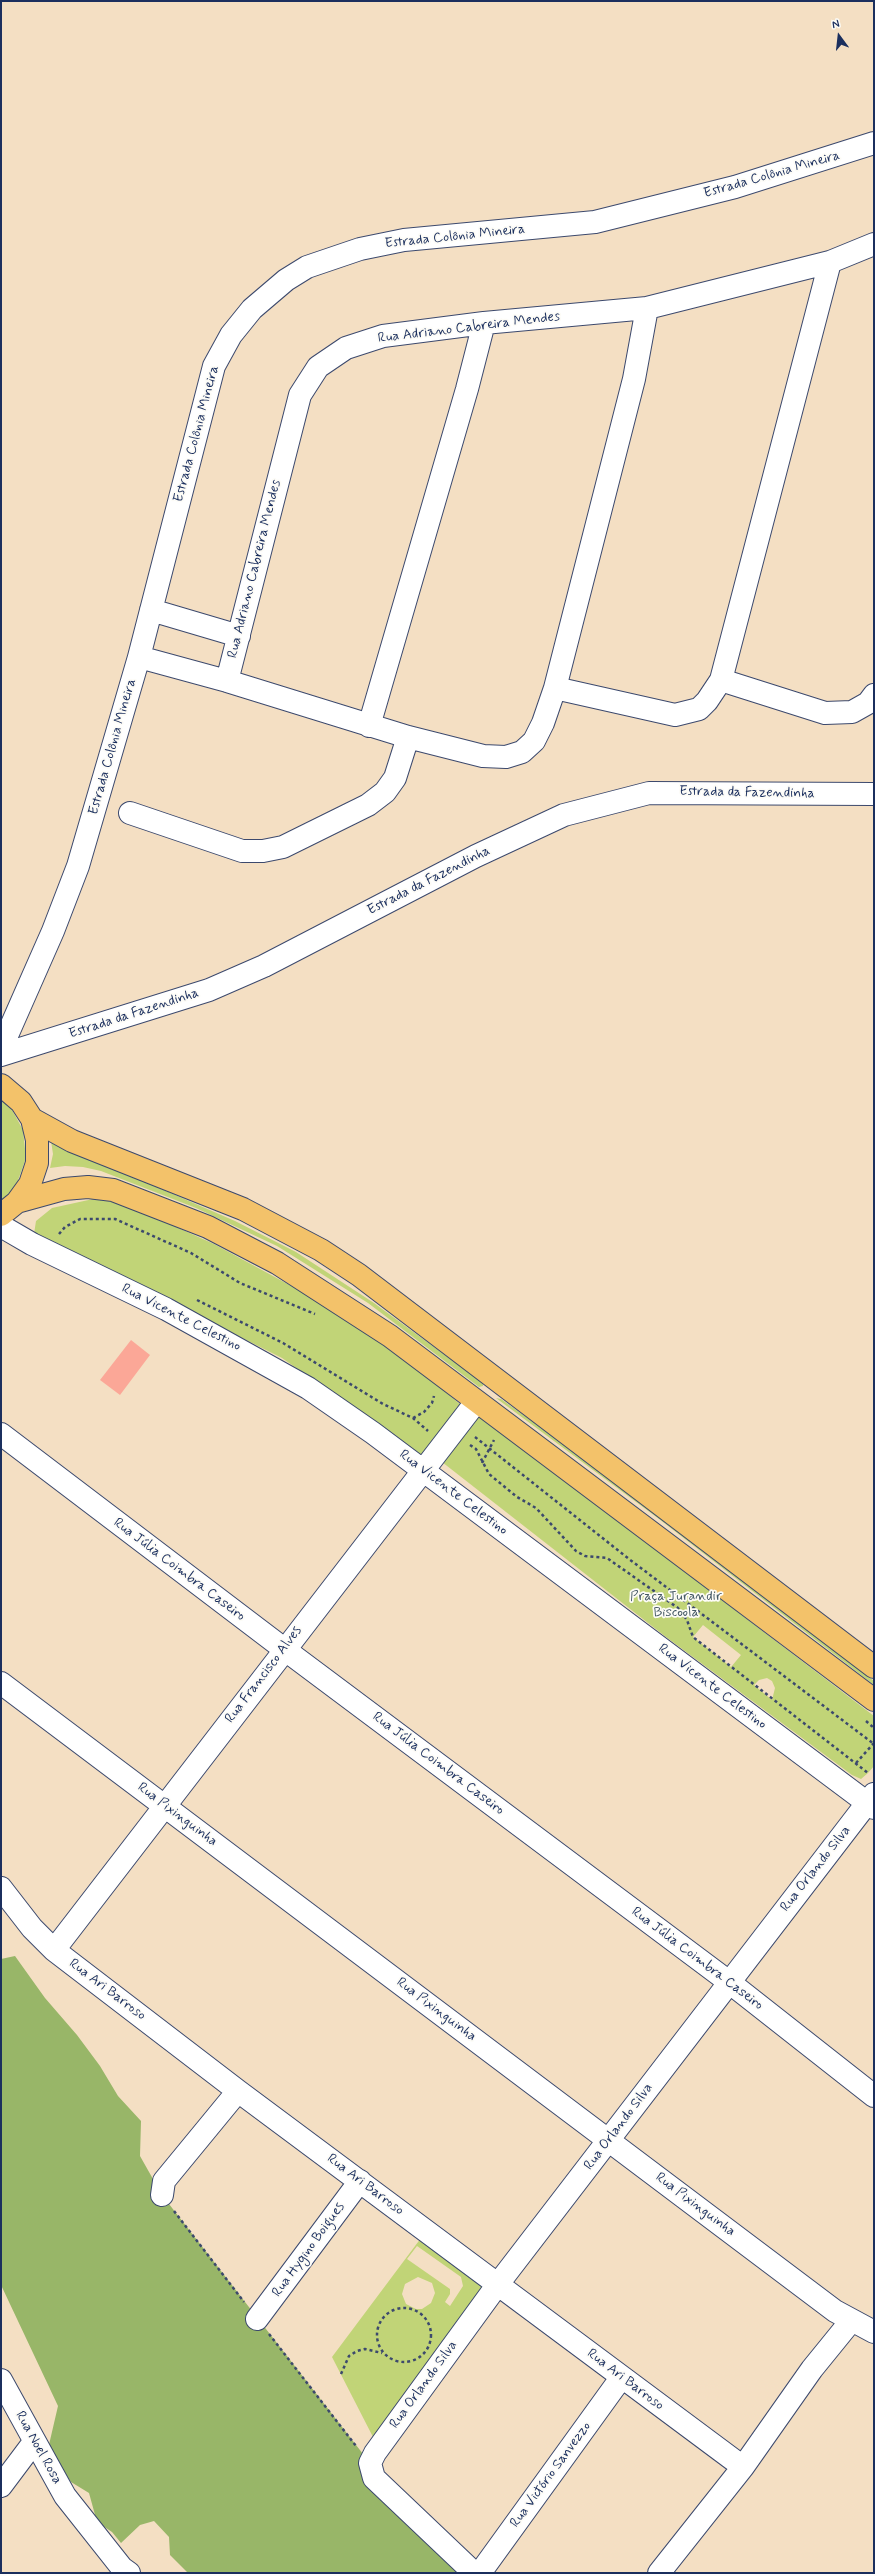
<!DOCTYPE html>
<meta charset="utf-8">
<style>
body{margin:0}
#map{position:relative;width:875px;height:2574px;overflow:hidden;background:#f4dfc3;font-family:Mynerve,sans-serif}
canvas{display:block}
.frame{position:absolute;inset:0;border:2px solid #1b2f5e;pointer-events:none}
.north{position:absolute;left:819px;top:16px;width:40px;height:40px;-webkit-text-stroke:3px #fdfcf7;paint-order:stroke;rotate:345deg;font-size:11px;font-weight:700;line-height:16px;text-align:center;color:#1b2f5e}
.north::after{content:'';display:block;margin:auto;width:14px;height:18px;background:#1b2f5e;clip-path:polygon(50% 0,100% 100%,50% 72%,0 100%)}
</style>
<div id="map">
<canvas width="875" height="2574"></canvas>
<div class="frame"></div>
<div class="north">N</div>
</div>
<script>
const ctx = document.querySelector('canvas').getContext('2d');
ctx.lineJoin = 'round';
function fillPath(path, color) {
  ctx.fillStyle = color;
  ctx.fill(path, 'evenodd');
}
function toPath(rows) {
  const path = new Path2D();
  for (const r of rows) {
    if (r.length === 3) {
      path.moveTo(r[0] + r[2], r[1]);
      path.arc(r[0], r[1], r[2], 0, 2 * Math.PI);
      continue;
    }
    path.moveTo(r[0], r[1]);
    for (let i = 2; i < r.length; i += 2) path.lineTo(r[i], r[i + 1]);
  }
  return path;
}
function strokePath(path, color, width, dash) {
  ctx.strokeStyle = color;
  ctx.lineWidth = width;
  ctx.lineCap = dash ? 'butt' : 'round';
  ctx.setLineDash(dash || []);
  ctx.stroke(path);
}
function drawText(font, color, halo, rows, align = 'center') {
  ctx.font = font + ' Mynerve,sans-serif';
  ctx.lineWidth = 3.5;
  ctx.setLineDash([]);
  ctx.textBaseline = 'middle';
  ctx.strokeStyle = halo;
  ctx.fillStyle = color;
  for (const [text, x, y, turn = 0] of rows) {
    ctx.save();
    ctx.translate(x, y);
    ctx.rotate((+turn || 0) * Math.PI / 180);
    ctx.textAlign = isNaN(turn) ? turn : align;
    if (halo) ctx.strokeText(text, 0, 0);
    ctx.fillText(text, 0, 0);
    ctx.restore();
  }
}
fillPath(toPath([
 [1,1099,11,1108,23,1130,26,1158,16,1186,1,1202],
 [51,1141,235,1221,296,1252,374,1303,483,1383,483,1386,479,1387,368,1303,277,1246,196,1208,101,1171,83,1167,65,1166,50,1168,53,1154],
 [93,1199,116,1202,143,1212,214,1244,319,1301,417,1368,461,1405,462,1409,422,1454,419,1454,282,1358,34,1234,36,1221,52,1208],
 [496,1398,501,1399,613,1479,874,1681,874,1685,659,1519],
 [478,1414,874,1716,874,1766,868,1773,861,1779,852,1775,666,1637,442,1462],
 [703,1625,741,1655,731,1667,693,1637],
 [767,1678,772,1681,775,1688,772,1700,754,1685,759,1680],
 [424,2234,487,2280,373,2437,332,2357],
 [417,2246,461,2277,463,2286,450,2306,445,2302,450,2294,450,2289,407,2259],
 [418,2277,432,2283,435,2293,431,2303,422,2309,416,2309,406,2304,402,2294,405,2284]
]), '#c1d477');
fillPath(toPath([
 [15,1956,45,1998,77,2035,100,2066,118,2096,141,2121,140,2156,162,2195,370,2463,468,2573,188,2573,170,2555,169,2537,154,2521,140,2525,121,2543,112,2532,97,2522,89,2493,71,2482,48,2449,58,2406,1,2285,1,1959]
]), '#98b668');
fillPath(toPath([
 [131,1340,150,1355,120,1395,100,1380]
]), '#fba797');
const minor = toPath([
 [151,610,239,636],
 [139,657,227,681,408,737,483,756,506,757,522,752,534,741,543,723,555,688,634,379,647,308],
 [721,680,825,713,852,712,868,703,874,695],
 [227,681,300,395,318,367,346,348,383,336,484,323,647,308,830,262,874,244],
 [555,688,675,715,699,709,707,701,721,680,830,262],
 [369,726,467,389,484,323],
 [130,813,242,851,263,851,283,847,368,805,385,792,395,778,408,737],
 [1,1049,53,931,78,866,139,657,214,366,231,335,252,309,286,280,307,267,360,249,404,240,595,222,735,187,874,143],
 [1,1055,209,990,264,966,476,856,564,815,649,793,874,794],
 [1,1226,32,1244,166,1309,308,1388,373,1433,874,1808],
 [1,1434,284,1649,729,1982,874,2096],
 [1,1683,835,2311,874,2332],
 [1,1888,32,1928,54,1950,238,2091,743,2467],
 [54,1950,476,1402],
 [162,2195,164,2181,238,2091],
 [257,2319,360,2181],
 [1,2380,65,2496,122,2568,129,2573],
 [1,2486,34,2442],
 [474,2573,374,2478,370,2463,375,2453,498,2284,874,1794],
 [480,2573,621,2378],
 [659,2573,743,2467,812,2369,851,2321]
]);
const major = toPath([
 [1,1085,21,1102,32,1119,37,1140,37,1163,30,1184,17,1202,1,1215],
 [32,1119,72,1141,243,1209,321,1250,359,1275,874,1667],
 [17,1202,64,1189,88,1187,113,1190,208,1227,277,1263,390,1336,874,1700]
]);
strokePath(minor, '#3c496d', 24);
strokePath(major, '#3c496d', 24);
strokePath(toPath([
 [59,1234,65,1227,80,1219,115,1219,191,1253,240,1283,315,1314],
 [197,1300,283,1343,383,1404,413,1418,428,1431],
 [413,1418,424,1412,432,1403,434,1396],
 [475,1437,629,1559,874,1744],
 [470,1445,476,1449,489,1474,517,1497,536,1508,576,1551,585,1556,607,1558,678,1608,687,1620,693,1637,868,1773],
 [482,1463,494,1440],
 [866,1721,874,1728],
 [856,1763,874,1743],
 [174,2211,244,2302],
 [404,2335,27],
 [269,2334,356,2446],
 [341,2374,349,2356,357,2351,365,2349,382,2353]
]), '#3c496d', 2.5, [3, 3]);
strokePath(minor, '#fff', 22);
strokePath(major, '#f3c26a', 22);
drawText('14px', '#1b2f5e', '#fdfcf7', [
 ["Estrada Colônia Mineira",772,175,-16],
 ["Estrada Colônia Mineira",455,237,-6],
 ["Rua Adriano Cabreira Mendes",469,328,-7],
 ["Estrada Colônia Mineira",197,434,-75],
 ["Rua Adriano Cabreira Mendes",255,569,-76],
 ["Estrada Colônia Mineira",113,747,-74],
 ["Estrada da Fazendinha",747,793,1],
 ["Estrada da Fazendinha",429,881,-27],
 ["Estrada da Fazendinha",134,1014,-18],
 ["Rua Vicente Celestino",181,1318,27],
 ["Rua Vicente Celestino",453,1493,37],
 ["Rua Júlia Coimbra Caseiro",179,1570,37],
 ["Rua Francisco Alves",264,1675,-53],
 ["Rua Vicente Celestino",712,1687,37],
 ["Rua Júlia Coimbra Caseiro",438,1764,37],
 ["Rua Pixinguinha",177,1815,37],
 ["Rua Orlando Silva",816,1869,-52],
 ["Rua Júlia Coimbra Caseiro",697,1959,37],
 ["Rua Ari Barroso",107,1990,37],
 ["Rua Pixinguinha",436,2010,37],
 ["Rua Orlando Silva",619,2127,-53],
 ["Rua Ari Barroso",365,2185,37],
 ["Rua Pixinguinha",695,2205,37],
 ["Rua Hygino Boigues",309,2250,-54],
 ["Rua Ari Barroso",625,2380,37],
 ["Rua Orlando Silva",424,2385,-54],
 ["Rua Noel Rosa",38,2448,61],
 ["Rua Victório Sanvezzo",551,2475,-54]
]);
drawText('14px', '#445864', '#fdfcf7', [
 ["Praça Jurandir",676,1597],
 ["Biscoola",676,1613]
]);
</script>
